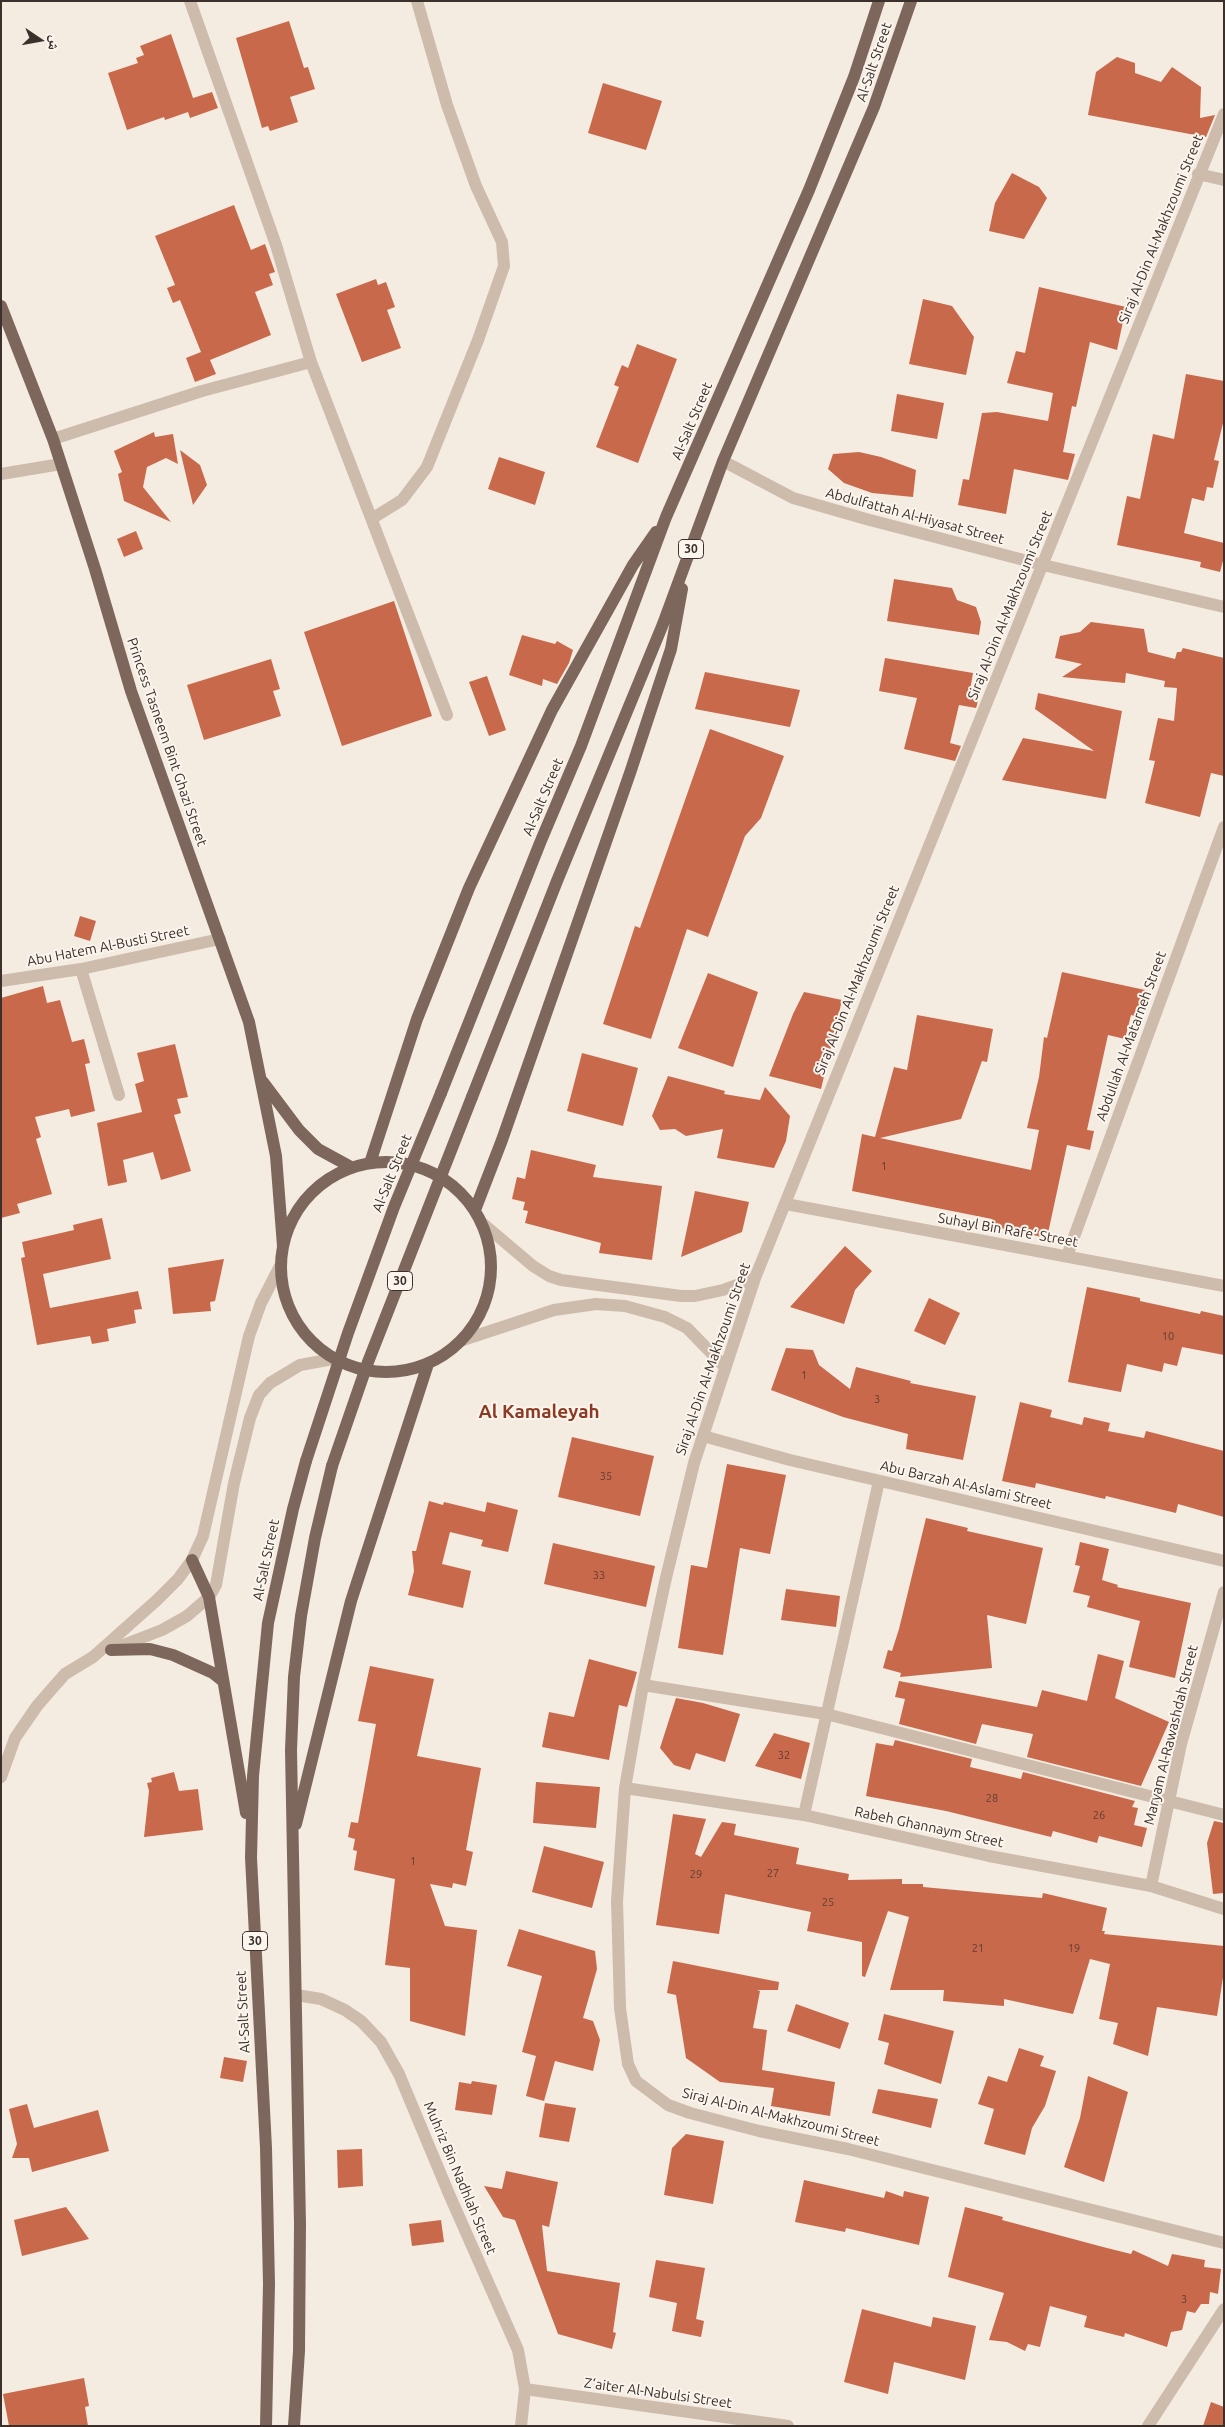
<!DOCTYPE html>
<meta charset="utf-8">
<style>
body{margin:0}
#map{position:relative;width:1225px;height:2427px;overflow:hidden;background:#f4ebe1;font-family:Ubuntu,"Noto Naskh Arabic",sans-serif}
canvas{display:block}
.frame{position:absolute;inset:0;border:2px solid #3b302b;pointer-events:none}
.north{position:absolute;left:15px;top:15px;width:50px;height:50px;-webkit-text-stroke:4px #fbf5ee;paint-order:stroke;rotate:102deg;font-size:14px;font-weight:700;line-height:20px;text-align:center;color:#3b302b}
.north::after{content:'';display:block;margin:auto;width:18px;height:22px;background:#3b302b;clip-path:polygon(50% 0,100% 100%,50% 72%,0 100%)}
</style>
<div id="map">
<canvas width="1225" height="2427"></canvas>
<div class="frame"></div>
<div class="north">ش</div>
</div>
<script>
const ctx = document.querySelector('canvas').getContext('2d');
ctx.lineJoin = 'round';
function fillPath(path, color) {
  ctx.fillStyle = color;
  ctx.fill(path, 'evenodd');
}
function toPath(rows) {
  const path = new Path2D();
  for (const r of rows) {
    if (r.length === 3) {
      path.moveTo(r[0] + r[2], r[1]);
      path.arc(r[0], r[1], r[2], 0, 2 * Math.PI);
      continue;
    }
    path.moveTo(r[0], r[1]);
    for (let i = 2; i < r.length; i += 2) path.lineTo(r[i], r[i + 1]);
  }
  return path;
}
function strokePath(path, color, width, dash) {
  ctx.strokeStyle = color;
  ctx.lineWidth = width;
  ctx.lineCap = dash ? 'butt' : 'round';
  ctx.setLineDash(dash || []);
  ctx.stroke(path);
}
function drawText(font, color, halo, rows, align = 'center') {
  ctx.font = font + ' Ubuntu,sans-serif';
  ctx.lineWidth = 4;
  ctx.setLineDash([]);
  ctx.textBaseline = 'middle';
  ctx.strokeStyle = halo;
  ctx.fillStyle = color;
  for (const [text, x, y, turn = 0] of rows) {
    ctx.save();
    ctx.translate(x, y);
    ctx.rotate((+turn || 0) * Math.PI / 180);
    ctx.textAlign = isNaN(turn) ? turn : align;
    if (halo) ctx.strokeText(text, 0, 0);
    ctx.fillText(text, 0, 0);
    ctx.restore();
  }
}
fillPath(toPath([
 [289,21,304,68,308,67,315,89,290,97,298,122,270,131,268,126,262,128,236,38],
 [171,34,193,98,212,92,218,108,190,118,188,112,165,120,164,117,127,130,108,73,138,63,136,58,144,55,140,46],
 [1117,57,1135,63,1135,73,1161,82,1172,67,1201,87,1200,118,1215,115,1206,137,1088,115,1096,72],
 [603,83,662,101,646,150,588,133],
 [1012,173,1039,187,1047,198,1024,239,989,231,995,203],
 [234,205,251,250,265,244,275,272,269,274,273,285,255,292,271,335,210,360,216,374,195,382,186,358,201,352,180,300,173,303,167,288,175,285,155,236],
 [376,279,378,285,386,282,395,307,387,310,401,348,362,362,336,294],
 [1039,287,1126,307,1117,350,1090,342,1076,407,1072,406,1063,452,1075,454,1068,480,1014,469,1006,514,958,505,963,479,969,480,982,413,997,412,1048,421,1053,393,1007,383,1016,351,1025,353],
 [923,299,952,306,974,337,966,375,909,364],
 [637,344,677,359,638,463,596,447,619,387,614,385,622,365,628,368],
 [1186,374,1224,381,1224,419,1214,460,1219,461,1213,488,1207,487,1204,501,1192,498,1184,533,1224,543,1224,557,1220,572,1200,567,1201,562,1117,545,1127,496,1140,499,1153,434,1174,439],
 [897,394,944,403,937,439,891,431],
 [154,432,155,437,173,434,178,464,166,458,147,467,143,487,171,522,124,501,118,474,122,472,114,451],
 [180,450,200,465,207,485,193,505],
 [859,452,881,457,916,470,913,497,872,493,844,483,828,469,833,454],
 [499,457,545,472,535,505,488,489],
 [136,531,143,549,124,557,117,539],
 [894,579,952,588,957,600,976,607,981,622,979,635,887,621],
 [394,601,432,716,342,746,304,632],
 [1091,622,1144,629,1148,652,1175,659,1177,652,1181,652,1183,648,1224,658,1224,776,1211,773,1200,817,1145,803,1155,761,1149,760,1158,718,1174,721,1177,688,1164,687,1165,681,1126,673,1125,683,1062,677,1082,664,1055,658,1060,636,1080,632],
 [522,635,555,644,557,641,573,650,569,663,557,684,543,679,542,686,509,675],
 [885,658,973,673,970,690,979,692,977,705,976,708,959,705,950,743,961,746,955,761,904,749,917,698,879,691],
 [271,659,280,689,273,691,281,716,204,740,187,685],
 [705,672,800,690,790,727,695,709],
 [487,676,506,730,489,736,469,682],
 [1038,693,1122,711,1106,799,1002,780,1023,738,1094,751,1035,709],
 [710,729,784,756,761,818,745,836,708,937,687,929,651,1039,603,1024,635,926,640,928],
 [80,916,96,921,90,941,74,936],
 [1062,972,1145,990,1139,1017,1131,1015,1125,1039,1108,1035,1087,1130,1094,1131,1090,1150,1067,1145,1047,1238,991,1226,992,1219,852,1191,862,1134,875,1137,894,1067,907,1070,917,1015,993,1029,987,1062,982,1061,961,1119,880,1138,1031,1170,1039,1130,1027,1128,1039,1077,1044,1037,1047,1038],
 [708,973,758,992,733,1067,678,1048],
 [43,986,47,1003,60,1000,72,1042,84,1039,90,1063,85,1064,95,1111,71,1117,69,1109,35,1117,41,1137,36,1139,52,1194,17,1204,20,1213,1,1218,1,998],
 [804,992,842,1000,821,1089,769,1076,793,1014],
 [175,1044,188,1097,177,1099,181,1113,174,1115,191,1171,161,1180,153,1152,123,1160,127,1182,108,1186,97,1123,142,1112,135,1084,144,1081,137,1053],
 [582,1053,638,1068,623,1126,567,1111],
 [668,1076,725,1091,724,1094,760,1100,765,1087,790,1116,786,1141,774,1168,717,1158,723,1129,686,1136,675,1129,660,1130,652,1116],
 [531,1150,596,1165,593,1177,662,1186,652,1260,599,1253,601,1243,525,1223,528,1211,523,1210,525,1202,512,1199,517,1177,525,1179],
 [695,1191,749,1202,742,1232,681,1257],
 [102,1218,111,1259,43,1274,50,1308,138,1291,142,1309,134,1310,136,1323,107,1329,109,1341,92,1344,90,1336,37,1345,21,1258,25,1257,22,1242,74,1230,73,1225],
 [845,1246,872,1271,855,1290,844,1324,790,1307],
 [224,1259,215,1301,210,1302,211,1311,173,1314,168,1268],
 [1087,1287,1140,1298,1140,1301,1200,1314,1201,1311,1224,1316,1224,1355,1182,1347,1177,1366,1164,1363,1162,1372,1127,1364,1121,1392,1068,1382],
 [929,1298,960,1313,945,1345,914,1331],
 [786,1348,813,1350,819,1365,850,1389,856,1367,911,1381,910,1383,976,1396,963,1460,906,1449,908,1434,843,1417,771,1390],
 [1020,1402,1052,1410,1050,1417,1082,1425,1084,1417,1110,1423,1108,1431,1144,1438,1146,1431,1224,1451,1224,1517,1178,1504,1176,1513,1106,1496,1105,1499,1036,1483,1035,1488,1002,1481],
 [572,1437,654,1456,640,1516,558,1497],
 [727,1464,786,1475,770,1554,740,1548,723,1655,678,1648,691,1565,707,1568],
 [429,1501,443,1505,444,1502,485,1512,487,1502,518,1510,508,1552,481,1546,483,1540,450,1532,442,1564,471,1571,463,1608,408,1595,414,1571,412,1551,416,1551],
 [926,1518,968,1528,967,1531,1043,1548,1026,1624,987,1615,992,1668,900,1677,901,1673,883,1668,888,1650,892,1651,899,1629],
 [1080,1542,1109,1549,1102,1580,1118,1585,1117,1587,1191,1603,1175,1678,1129,1667,1140,1621,1087,1607,1090,1596,1073,1592,1080,1566,1075,1565],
 [553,1543,655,1566,646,1607,544,1584],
 [786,1589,840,1596,836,1627,781,1620],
 [1098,1654,1124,1661,1115,1698,1169,1722,1141,1786,1027,1757,1033,1734,982,1724,976,1744,899,1724,905,1699,895,1697,899,1681,1037,1707,1042,1690,1087,1701],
 [589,1659,637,1672,627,1707,619,1705,609,1760,542,1747,549,1712,574,1717],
 [370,1666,434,1679,417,1756,481,1768,466,1850,473,1852,466,1886,453,1883,452,1888,430,1884,445,1926,477,1930,465,2036,410,2021,410,1968,385,1965,395,1879,354,1870,357,1851,353,1850,355,1839,348,1837,351,1822,358,1823,376,1724,358,1721],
 [676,1698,703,1703,740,1714,725,1762,696,1753,690,1770,674,1765,660,1748],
 [774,1733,810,1743,801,1779,755,1766],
 [895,1740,972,1759,970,1767,1021,1779,1023,1772,1135,1801,1132,1807,1138,1808,1134,1825,1147,1828,1142,1847,1099,1836,1097,1843,1053,1831,1051,1837,946,1811,866,1796,876,1743,893,1746],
 [174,1772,179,1791,198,1789,203,1830,144,1837,149,1791,147,1783,152,1782,151,1778],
 [536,1782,600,1787,596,1828,533,1823],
 [673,1814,706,1819,695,1854,701,1857,722,1822,736,1824,734,1835,799,1848,796,1864,849,1874,848,1880,902,1879,902,1884,923,1884,923,1887,1042,1898,1043,1893,1107,1908,1102,1931,1105,1931,1104,1934,1224,1946,1224,1971,1217,2016,1157,2007,1148,2056,1113,2044,1118,2023,1099,2019,1110,1964,1090,1959,1073,2014,1004,1999,1004,2006,943,2001,944,1990,890,1990,909,1917,888,1911,865,1977,862,1976,862,1942,807,1931,811,1912,725,1894,719,1934,656,1925],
 [1214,1821,1224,1823,1224,1893,1213,1894,1207,1843],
 [544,1846,604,1862,592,1908,532,1892],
 [519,1929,595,1951,597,1969,583,2018,593,2021,600,2040,593,2071,555,2061,544,2101,526,2096,536,2056,522,2052,542,1976,507,1966],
 [673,1961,779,1982,778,1990,757,1990,760,1991,753,2028,767,2030,762,2070,835,2082,830,2116,771,2106,774,2088,720,2082,686,2058,676,1995,667,1993],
 [796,2004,849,2023,840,2049,787,2031],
 [884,2014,954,2031,941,2084,884,2064,889,2043,878,2040],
 [1019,2048,1044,2056,1040,2066,1056,2071,1045,2106,1032,2128,1025,2155,984,2144,994,2109,978,2104,988,2076,1007,2082],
 [224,2057,247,2061,243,2082,220,2078],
 [1088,2076,1128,2092,1104,2182,1064,2167,1080,2118],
 [472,2081,497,2085,492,2115,455,2110,459,2082,471,2084],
 [878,2089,938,2099,931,2128,872,2113],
 [545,2103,576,2108,569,2142,539,2137],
 [27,2104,34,2128,98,2110,109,2151,32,2172,29,2158,12,2158,17,2144,9,2109],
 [686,2134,724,2141,713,2204,664,2195,672,2148],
 [362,2149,363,2186,338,2188,337,2150],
 [506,2171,558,2182,549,2227,542,2225,547,2271,620,2283,613,2332,616,2333,612,2349,558,2334,515,2220,503,2217,484,2186,502,2189],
 [804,2180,884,2198,886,2191,903,2197,904,2191,929,2197,919,2245,846,2228,845,2232,795,2222],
 [66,2207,89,2239,22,2256,14,2220],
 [965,2207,1003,2217,1002,2220,1103,2247,1131,2254,1133,2250,1168,2266,1172,2254,1205,2260,1204,2267,1221,2269,1218,2294,1210,2292,1209,2304,1201,2304,1195,2313,1187,2311,1182,2330,1171,2332,1167,2347,1125,2333,1124,2337,1084,2327,1087,2316,1050,2306,1040,2347,1028,2344,1025,2351,1007,2342,989,2340,1004,2293,948,2277],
 [441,2220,444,2242,412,2246,409,2224],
 [656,2260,705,2268,696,2319,704,2321,701,2337,672,2331,677,2303,649,2297],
 [862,2309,931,2327,933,2317,976,2326,965,2380,894,2362,888,2394,844,2382],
 [84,2378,89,2406,85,2407,88,2426,9,2426,3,2394],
 [1211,2402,1224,2407,1224,2426,1203,2426]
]), '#c8694b');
strokePath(toPath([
 [190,1,276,245,311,362,447,715],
 [1224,114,755,1278,694,1463,665,1582,643,1685,625,1788,617,1901,620,2008,628,2064,636,2081,668,2105,690,2113,759,2131,848,2149,1224,2243],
 [1198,174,1224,180],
 [53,439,202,391,311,362],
 [723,461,793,498,866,519,1043,565,1224,607],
 [1,474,61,464],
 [373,518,402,500,427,467,478,340,504,266,502,242,476,186,447,105,417,1],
 [81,969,119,1095],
 [1,981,81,969,220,939],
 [786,1204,1224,1286],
 [481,1222,533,1266,549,1276,561,1280,681,1296,695,1296,723,1290,755,1278],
 [1067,1256,1224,827],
 [463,1340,554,1310,596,1304,625,1306,665,1317,687,1328,725,1367],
 [703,1436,790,1460,1224,1561],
 [113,1649,162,1630,187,1616,209,1597,216,1585,234,1483,250,1418,259,1395,270,1383,300,1365,333,1359],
 [643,1685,826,1714,1224,1815],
 [1,1777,15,1738,37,1706,50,1691,65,1674,93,1657,157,1600,178,1579,192,1560,203,1536,249,1336,261,1303,281,1264],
 [625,1788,804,1815,989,1856,1151,1886,1224,1909],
 [804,1815,879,1481],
 [1151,1886,1181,1744,1224,1592],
 [296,1995,321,1999,345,2010,361,2021,381,2042,399,2074,449,2194,518,2350,525,2389,521,2426],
 [525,2389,788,2426],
 [1148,2426,1224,2309]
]), '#cdbbac', 12);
strokePath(toPath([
 [1,306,53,439,95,569,131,691,249,1022,276,1156,283,1246],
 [263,1082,299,1130,318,1149,351,1167],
 [441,1093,540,843,581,746,666,517,809,190,854,77,879,1],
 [472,1097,557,881,663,624,723,461,874,107,911,1],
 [386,1267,105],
 [370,1163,417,1019,469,888,552,710,633,565,656,532],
 [475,1210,502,1140,630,773,671,649,682,589],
 [192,1560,209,1597,246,1813],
 [111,1650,150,1649,173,1655,213,1673,223,1681],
 [296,1824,351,1601,428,1364],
 [266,2426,269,2284,266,2148,251,1858,253,1776,268,1623,293,1509,306,1461],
 [294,2426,299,2351,300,2224,291,1750,294,1677,301,1616,315,1538,332,1466]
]), '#7d675c', 12);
strokePath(toPath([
 [306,1461,348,1333,394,1207,441,1093],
 [332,1466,368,1362,472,1097]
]), '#7d675c', 12);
drawText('11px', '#5e3e33', null, [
 ["1",884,1166],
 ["10",1168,1336],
 ["1",804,1375],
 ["3",877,1399],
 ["35",606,1476],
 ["33",599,1575],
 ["32",784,1755],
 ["28",992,1798],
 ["26",1099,1815],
 ["1",413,1861],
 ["27",773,1873],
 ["29",696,1874],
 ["25",828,1902],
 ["21",978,1948],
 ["19",1074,1948],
 ["3",1184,2299]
]);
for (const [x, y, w] of [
 [691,549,25],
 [400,1281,25],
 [255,1941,25]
]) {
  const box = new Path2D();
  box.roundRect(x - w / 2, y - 9.5, w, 19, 4);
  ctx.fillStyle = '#fbf5ee';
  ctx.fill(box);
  strokePath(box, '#3b302b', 1);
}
drawText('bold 12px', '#3b302b', null, [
 ["30",691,549],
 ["30",400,1281],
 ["30",255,1941]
]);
drawText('14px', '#3b302b', '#fbf5ee', [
 ["Al-Salt Street",874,62,-71],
 ["Siraj Al-Din Al-Makhzoumi Street",1161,229,-68],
 ["Al-Salt Street",692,421,-67],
 ["Abdulfattah Al-Hiyasat Street",915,516,15],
 ["Siraj Al-Din Al-Makhzoumi Street",1010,605,-68],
 ["Princess Tasneem Bint Ghazi Street",167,742,71],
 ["Al-Salt Street",543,797,-67],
 ["Abu Hatem Al-Busti Street",108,946,-11],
 ["Siraj Al-Din Al-Makhzoumi Street",857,980,-68],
 ["Abdullah Al-Matarneh Street",1131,1036,-70],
 ["Al-Salt Street",392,1173,-68],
 ["Suhayl Bin Rafe‘ Street",1008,1230,10],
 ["Siraj Al-Din Al-Makhzoumi Street",713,1359,-71],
 ["Abu Barzah Al-Aslami Street",966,1485,13],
 ["Al-Salt Street",266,1560,-78],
 ["Maryam Al-Rawashdah Street",1171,1735,-76],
 ["Rabeh Ghannaym Street",929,1827,12],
 ["Al-Salt Street",243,2012,-93],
 ["Siraj Al-Din Al-Makhzoumi Street",781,2117,14],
 ["Muhriz Bin Nadhlah Street",460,2178,67],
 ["Z‘aiter Al-Nabulsi Street",658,2393,8]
]);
drawText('bold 19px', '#8c3b22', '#fbf5ee', [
 ["Al Kamaleyah",539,1412]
]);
</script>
